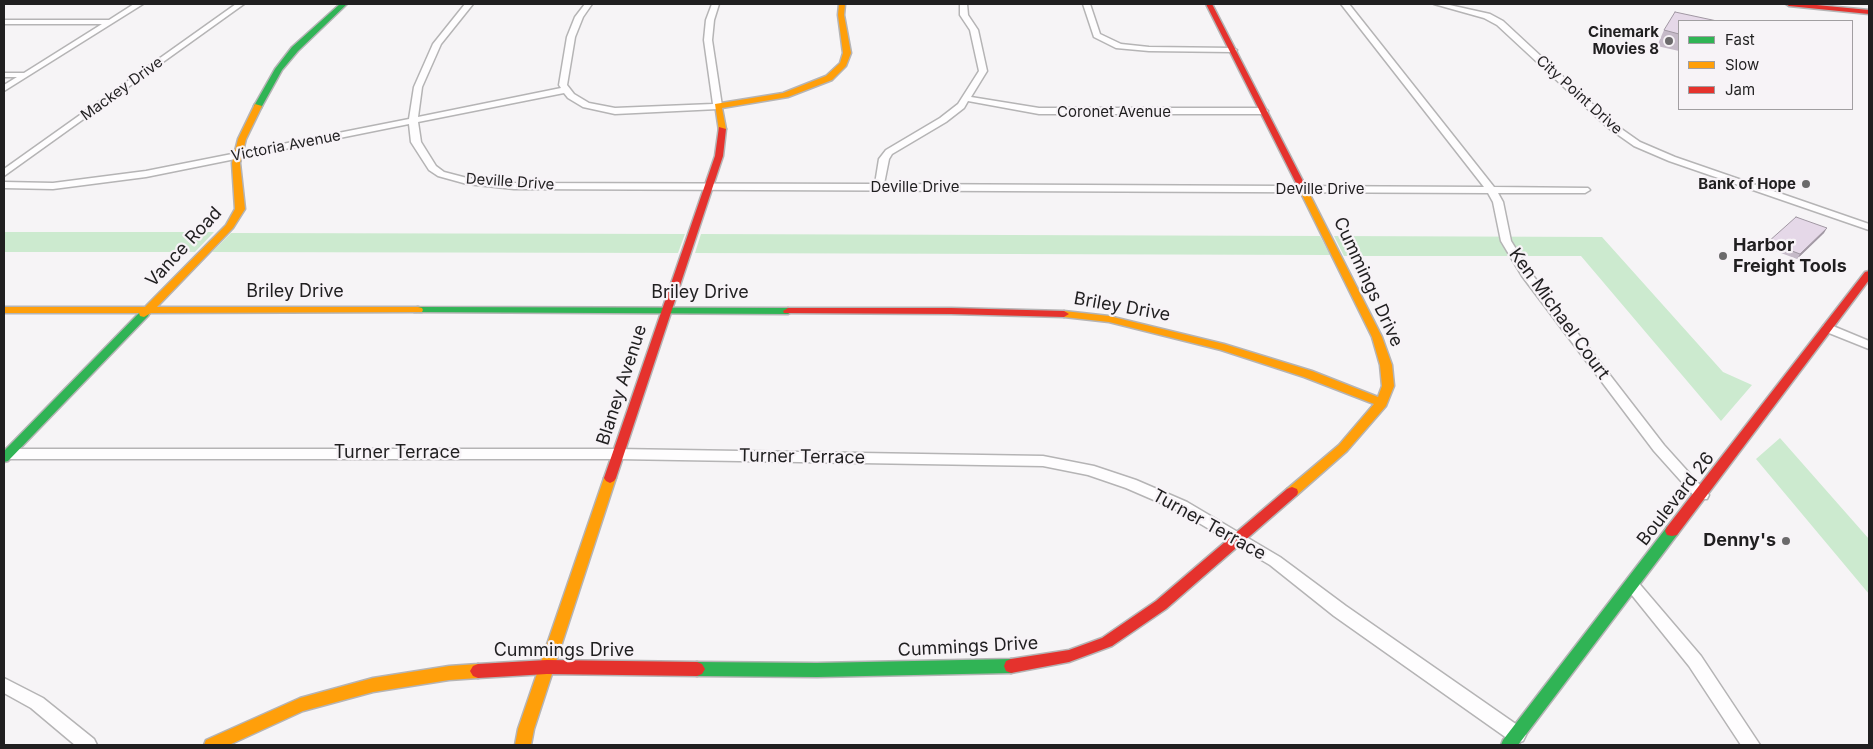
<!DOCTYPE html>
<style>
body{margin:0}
#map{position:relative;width:1873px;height:749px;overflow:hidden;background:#f6f4f6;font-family:Inter,sans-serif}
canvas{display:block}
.frame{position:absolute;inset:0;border:5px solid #201f20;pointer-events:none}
.legend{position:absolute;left:1678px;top:20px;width:175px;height:90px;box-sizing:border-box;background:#f7f3f7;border:1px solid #a19ea1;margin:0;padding:6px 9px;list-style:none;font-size:15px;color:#201f20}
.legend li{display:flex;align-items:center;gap:10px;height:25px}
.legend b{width:25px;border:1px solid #a19ea1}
</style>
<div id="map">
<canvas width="1873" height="749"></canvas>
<div class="frame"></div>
<ul class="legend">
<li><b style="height:6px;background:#30b455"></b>Fast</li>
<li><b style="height:6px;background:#ff9f0a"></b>Slow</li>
<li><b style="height:6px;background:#e5322d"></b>Jam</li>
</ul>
</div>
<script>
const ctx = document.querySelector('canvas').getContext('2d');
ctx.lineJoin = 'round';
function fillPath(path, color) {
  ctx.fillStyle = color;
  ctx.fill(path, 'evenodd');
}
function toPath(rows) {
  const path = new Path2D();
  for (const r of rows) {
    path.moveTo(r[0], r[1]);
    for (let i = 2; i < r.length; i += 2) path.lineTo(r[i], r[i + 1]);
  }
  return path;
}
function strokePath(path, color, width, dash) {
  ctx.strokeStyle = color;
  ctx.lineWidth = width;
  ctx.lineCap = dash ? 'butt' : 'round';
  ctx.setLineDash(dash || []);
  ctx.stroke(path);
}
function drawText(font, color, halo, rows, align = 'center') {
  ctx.font = font + ' Inter,sans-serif';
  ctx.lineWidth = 4.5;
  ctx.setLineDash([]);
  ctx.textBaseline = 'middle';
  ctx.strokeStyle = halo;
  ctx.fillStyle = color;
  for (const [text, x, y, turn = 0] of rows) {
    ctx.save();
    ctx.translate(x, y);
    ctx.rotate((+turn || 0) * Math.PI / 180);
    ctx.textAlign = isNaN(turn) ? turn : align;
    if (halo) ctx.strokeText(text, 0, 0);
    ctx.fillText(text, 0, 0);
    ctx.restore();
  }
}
fillPath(toPath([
 [4,232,214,232,195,252,4,252],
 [231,233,685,234,678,253,212,252],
 [701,234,1320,236,1330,255,695,253],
 [1334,236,1602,237,1723,372,1752,385,1721,421,1581,256,1344,256],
 [1780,438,1869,539,1869,594,1756,459]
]), '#cceacf');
const street = toPath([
 [134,4,143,4,4,91,4,85,17,77,4,77,4,73,24,73,102,24,4,24,4,20,109,20,134,4],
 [236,4,244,4,4,176,4,169,236,4],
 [465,4,473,4,441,44,422,87,418,117,561,88,559,85,567,37,575,17,585,4,592,4,583,17,575,37,567,85,574,94,589,103,615,108,713,104,704,40,706,20,712,4,719,4,714,20,712,40,722,106,718,109,615,114,583,107,568,98,564,93,418,122,421,142,436,166,444,172,467,178,514,183,875,184,879,159,886,150,940,118,958,104,979,71,970,30,960,15,960,4,967,4,968,15,978,30,987,71,971,97,1039,108,1264,108,1268,111,1264,114,1039,114,968,101,964,108,946,122,892,154,889,159,884,184,1484,187,1341,4,1349,4,1494,187,1588,188,1590,190,1585,193,1498,193,1503,202,1511,241,1531,273,1664,445,1709,495,1707,499,1697,499,1654,451,1522,276,1501,241,1493,202,1488,193,514,189,467,184,438,176,429,170,411,142,409,124,146,177,53,189,4,188,4,182,53,183,146,171,409,119,414,87,433,44,465,4],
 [1083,4,1090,4,1100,34,1121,44,1149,47,1233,48,1237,50,1233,52,1149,51,1116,48,1094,37,1083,4],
 [1434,4,1445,4,1490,14,1503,21,1613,123,1640,142,1675,157,1869,224,1869,230,1669,161,1634,146,1607,127,1497,25,1484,18,1434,4],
 [1828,324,1869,341,1869,349,1824,331,1822,328,1824,325,1828,324],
 [8,449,618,449,1043,456,1094,466,1136,480,1187,502,1280,557,1346,606,1523,729,1526,735,1523,741,1517,743,1511,741,1334,616,1270,565,1177,510,1126,488,1088,475,1043,466,618,459,8,459,4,458,4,450,8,449],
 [1632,579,1637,581,1701,656,1760,745,1741,745,1689,666,1627,589,1624,585,1627,581,1632,579],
 [4,678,43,698,94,739,97,745,75,745,31,708,4,693,4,678]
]);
const fast = toPath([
 [340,4,347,4,298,51,282,70,261,108,255,108,254,106,275,69,292,47,340,4],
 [418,307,788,308,793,311,788,314,414,312,413,310,414,308,418,307],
 [144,311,149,314,148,316,8,461,4,462,4,451,140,312,144,311],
 [1672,526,1677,527,1679,531,1677,535,1518,745,1501,745,1503,740,1667,527,1672,526],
 [1011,659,1016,661,1018,666,1016,671,1011,673,817,677,697,676,692,674,689,669,692,664,697,662,817,663,1011,659]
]);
const slow = toPath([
 [839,4,845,4,844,15,851,53,846,66,832,80,788,97,722,108,726,129,719,131,715,104,783,93,826,76,840,63,843,53,838,15,839,4],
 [255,104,262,106,246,139,240,163,245,209,233,228,157,307,418,307,422,308,423,310,422,312,151,313,144,317,140,316,139,313,4,313,4,307,145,307,226,225,235,209,232,163,238,139,255,104],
 [1301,182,1305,185,1382,337,1392,365,1394,386,1386,406,1347,451,1297,495,1292,497,1287,495,1286,492,1287,489,1339,445,1374,404,1304,377,1221,350,1109,322,1064,317,1059,314,1064,311,1109,316,1224,344,1312,371,1378,397,1382,386,1380,365,1372,337,1297,185,1301,182],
 [610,473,614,475,616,478,534,729,531,745,515,745,518,729,604,478,606,475,610,473],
 [478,664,483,666,486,671,483,676,478,678,449,680,373,692,303,711,229,745,204,745,206,740,300,698,373,678,449,666,478,664]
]);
const jam = toPath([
 [1206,4,1212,4,1305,185,1304,187,1298,187,1297,185,1206,4],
 [1786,4,1806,4,1869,10,1869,14,1789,6,1786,4],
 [719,127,726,129,723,156,616,478,614,481,610,483,606,481,604,478,715,156,719,127],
 [1869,271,1869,280,1677,535,1672,536,1667,535,1665,531,1667,527,1865,272,1869,271],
 [788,308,951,308,1064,311,1069,314,1064,317,951,314,784,313,783,311,788,308],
 [1292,487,1297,489,1298,492,1297,495,1166,609,1112,646,1069,662,1011,673,1006,671,1004,666,1006,661,1011,659,1069,650,1102,638,1156,601,1287,489,1292,487],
 [547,660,697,662,702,664,705,669,702,674,697,676,547,674,478,678,473,676,470,671,473,666,478,664,547,660]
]);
strokePath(street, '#b5b4b5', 3);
strokePath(fast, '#b5b4b5', 3);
strokePath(slow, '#b5b4b5', 3);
strokePath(jam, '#b5b4b5', 3);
fillPath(street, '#fefdfe');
fillPath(fast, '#30b455');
fillPath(slow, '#ff9f0a');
fillPath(jam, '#e5322d');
fillPath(toPath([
 [1679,21,1679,51,1657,46,1664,30],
 [1824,233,1797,259,1765,247,1768,242]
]), '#c5bac8');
fillPath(toPath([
 [1827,228,1824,233,1797,259,1800,254]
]), '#a097a2');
const building = toPath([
 [1675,12,1717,21,1679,21,1679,34,1664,30,1675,12],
 [1796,217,1827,228,1800,254,1768,242,1796,217]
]);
fillPath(building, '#e5d8e8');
strokePath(building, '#a097a2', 1);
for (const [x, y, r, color] of [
 [1669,41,5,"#6b6a6b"],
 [1806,184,5,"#6b6a6b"],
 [1723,256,5,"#6b6a6b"],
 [1786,541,5,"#6b6a6b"]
]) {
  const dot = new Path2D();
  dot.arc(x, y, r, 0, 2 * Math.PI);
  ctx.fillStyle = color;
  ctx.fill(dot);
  strokePath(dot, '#f7f3f7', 2);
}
drawText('bold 15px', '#201f20', '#f7f3f7', [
 ["Cinemark",1659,32],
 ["Movies 8",1659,49],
 ["Bank of Hope",1796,184]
], 'right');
drawText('15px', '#201f20', '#f7f3f7', [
 ["Mackey Drive",122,89,-36],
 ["City Point Drive",1579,95,42],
 ["Coronet Avenue",1114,112],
 ["Victoria Avenue",286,146,-11],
 ["Deville Drive",510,182,4],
 ["Deville Drive",915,187],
 ["Deville Drive",1320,189]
]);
drawText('bold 18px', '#201f20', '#f7f3f7', [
 ["Harbor",1733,246],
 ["Freight Tools",1733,267],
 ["Denny's",1776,541,"right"]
], 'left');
drawText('18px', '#201f20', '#f7f3f7', [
 ["Vance Road",184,247,-47],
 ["Cummings Drive",1368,282,65],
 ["Briley Drive",295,292],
 ["Briley Drive",700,293],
 ["Briley Drive",1122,307,10],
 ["Ken Michael Court",1559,314,54],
 ["Blaney Avenue",622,385,-72],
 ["Turner Terrace",397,453],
 ["Turner Terrace",802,457,1],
 ["Boulevard 26",1676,499,-52],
 ["Turner Terrace",1209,525,29],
 ["Cummings Drive",968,647,-3],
 ["Cummings Drive",564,651]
]);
</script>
